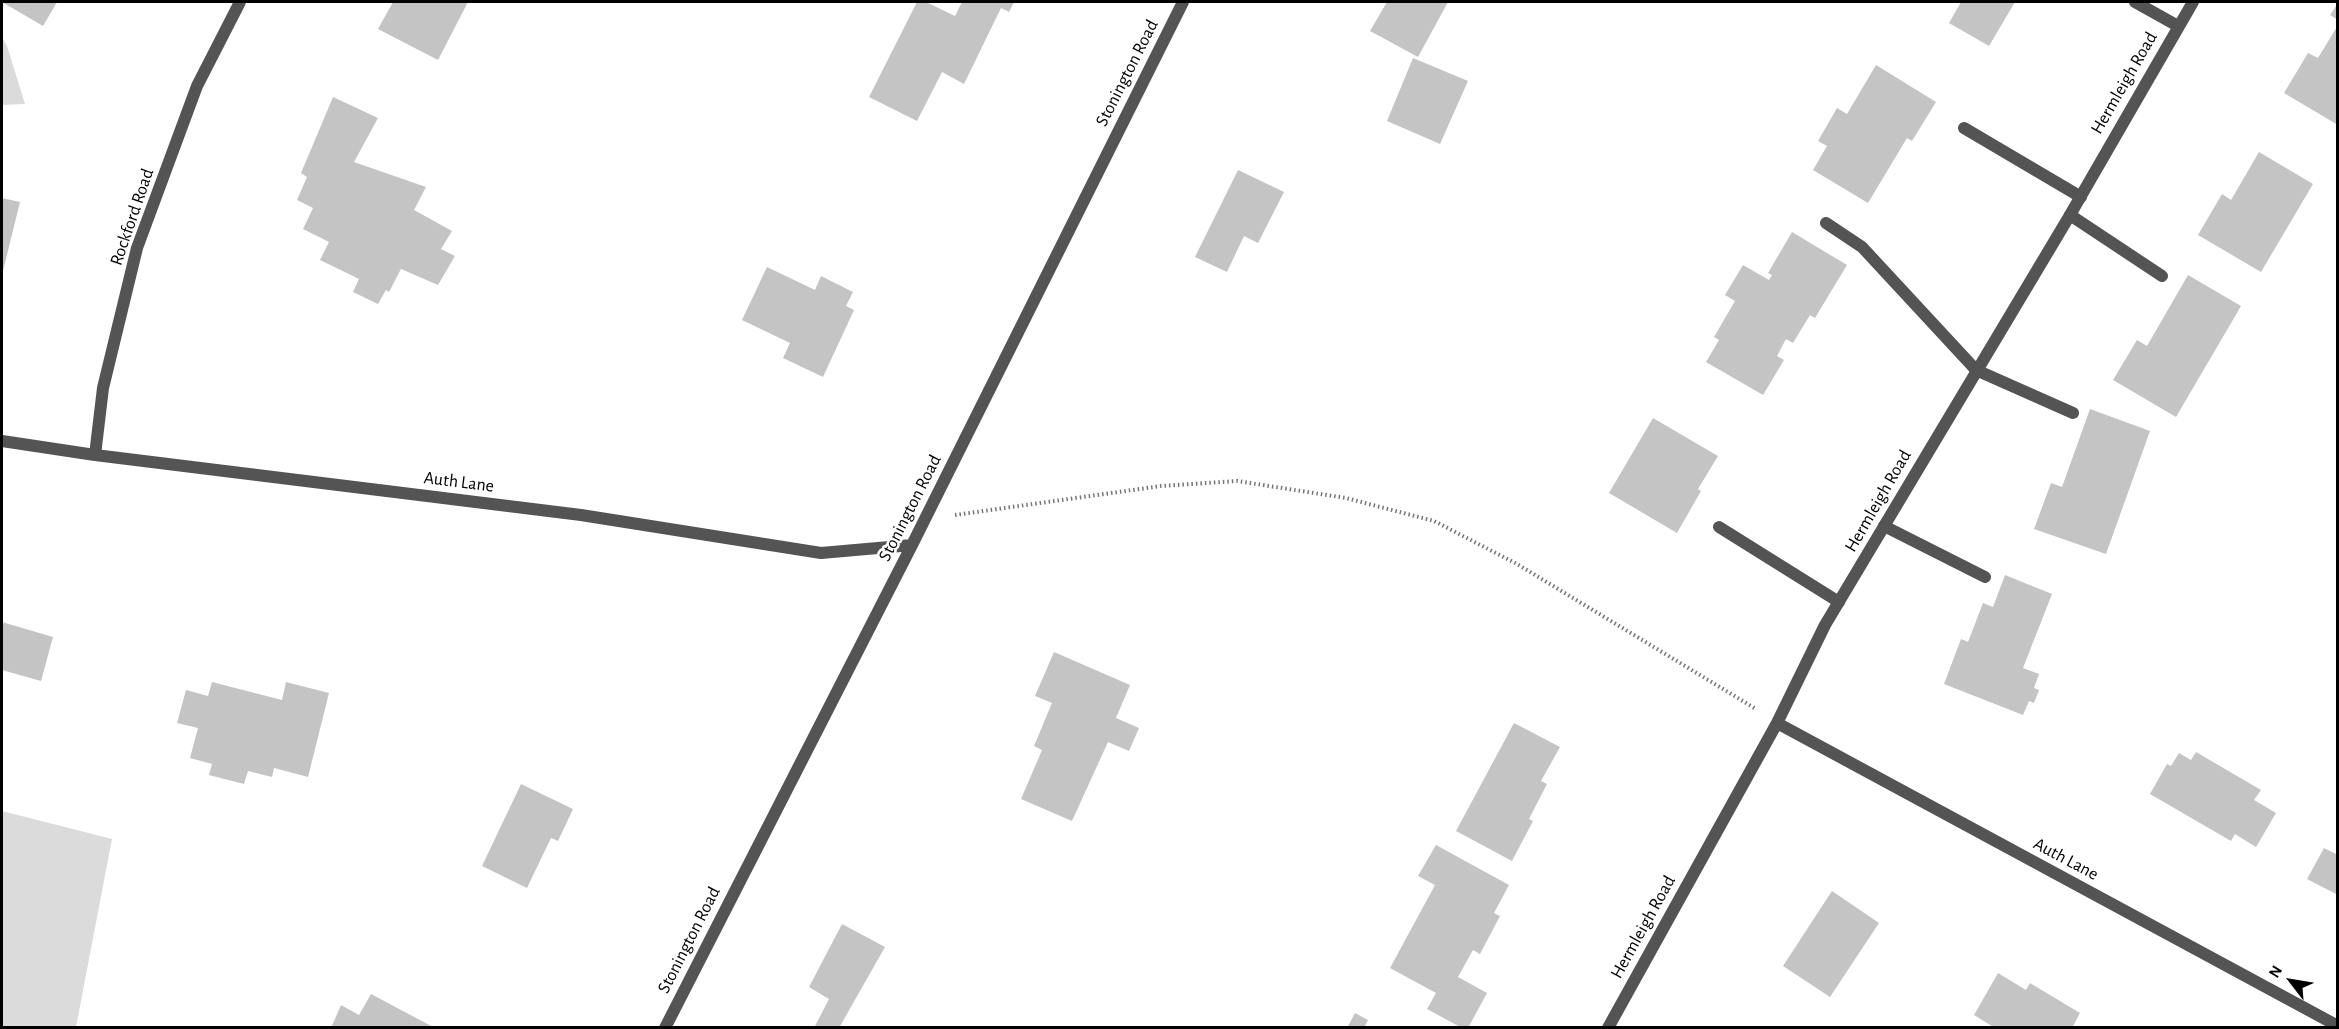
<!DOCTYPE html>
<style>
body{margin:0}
#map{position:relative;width:2339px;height:1029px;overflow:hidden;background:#fff;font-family:"Alegreya Sans",sans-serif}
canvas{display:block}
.frame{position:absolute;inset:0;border:3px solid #000;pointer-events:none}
.north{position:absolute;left:2261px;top:951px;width:60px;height:60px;-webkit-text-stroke:4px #fff;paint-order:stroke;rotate:301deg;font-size:16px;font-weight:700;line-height:24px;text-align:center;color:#000}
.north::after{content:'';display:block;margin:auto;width:21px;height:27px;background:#000;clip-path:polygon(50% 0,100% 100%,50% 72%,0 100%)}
</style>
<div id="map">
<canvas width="2339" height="1029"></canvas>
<div class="frame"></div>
<div class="north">N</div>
</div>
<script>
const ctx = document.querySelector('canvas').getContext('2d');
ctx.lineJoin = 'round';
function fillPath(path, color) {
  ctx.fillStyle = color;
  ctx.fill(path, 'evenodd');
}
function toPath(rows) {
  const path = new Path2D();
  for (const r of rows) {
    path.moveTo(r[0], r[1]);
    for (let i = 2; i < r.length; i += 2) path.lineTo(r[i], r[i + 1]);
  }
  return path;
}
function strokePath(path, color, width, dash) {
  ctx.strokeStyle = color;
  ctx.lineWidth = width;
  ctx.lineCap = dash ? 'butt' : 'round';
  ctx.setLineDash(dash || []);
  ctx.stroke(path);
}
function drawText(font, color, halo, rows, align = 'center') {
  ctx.font = font + ' "Alegreya Sans",sans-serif';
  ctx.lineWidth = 5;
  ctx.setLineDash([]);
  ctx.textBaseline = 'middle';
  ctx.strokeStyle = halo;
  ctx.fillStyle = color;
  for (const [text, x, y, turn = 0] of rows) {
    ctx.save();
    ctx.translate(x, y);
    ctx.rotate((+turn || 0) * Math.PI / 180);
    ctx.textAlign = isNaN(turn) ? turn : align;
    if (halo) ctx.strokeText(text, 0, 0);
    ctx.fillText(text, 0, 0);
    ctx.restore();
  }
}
fillPath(toPath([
 [2,37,7,46,25,104,2,105],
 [2,811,112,839,76,1027,2,1027]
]), '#dbdbdb');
fillPath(toPath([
 [2,2,57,2,43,26],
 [393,2,468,2,438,60,378,29],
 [917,2,926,2,955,16,962,2,1014,2,1009,12,1001,8,964,84,942,72,917,121,869,97],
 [1387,2,1448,2,1418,57,1370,31],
 [1961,2,2015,2,1989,46,1949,23],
 [2338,3,2338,20,2330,15],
 [2338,25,2338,125,2284,93,2308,53,2318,58],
 [1413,58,1468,81,1440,144,1387,121],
 [1876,65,1936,102,1912,141,1907,138,1868,203,1813,170,1827,146,1818,141,1837,108,1847,114],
 [333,97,378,118,354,162,426,187,414,210,452,231,441,249,455,256,438,285,401,269,389,292,386,290,378,304,353,292,359,279,320,260,329,242,303,229,313,208,297,200,307,177,301,173],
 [2259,152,2313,184,2261,272,2198,235,2222,194,2231,200],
 [1238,170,1284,192,1258,243,1244,236,1227,272,1195,257],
 [2,198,20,202,3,271,2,270],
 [1792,232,1847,265,1815,318,1810,315,1793,343,1786,339,1777,356,1784,360,1763,395,1706,362,1719,340,1714,337,1735,301,1725,295,1743,265,1769,280,1772,275,1768,273],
 [767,267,815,290,821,276,853,292,846,306,854,310,823,377,783,358,790,343,742,320],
 [2188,275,2241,306,2176,417,2113,380,2137,340,2147,346],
 [2090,409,2150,431,2106,554,2034,529,2051,483,2062,487],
 [1653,418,1718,456,1698,489,1701,491,1677,533,1609,493],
 [2005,575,2052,594,2023,668,2039,674,2034,688,2039,690,2034,703,2029,701,2023,715,1944,684,1961,639,1968,642,1983,603,1993,607],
 [2,622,53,637,41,681,2,670],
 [1054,652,1130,685,1116,718,1139,728,1129,751,1108,742,1072,821,1021,799,1042,750,1034,746,1052,703,1035,696],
 [212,682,282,700,286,682,329,693,308,777,274,768,272,777,248,771,244,784,209,775,212,764,190,758,198,728,177,723,186,690,208,696],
 [1514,723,1560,747,1541,781,1547,784,1529,819,1533,821,1512,861,1456,831],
 [2196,752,2261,790,2254,800,2276,813,2256,847,2235,834,2231,841,2150,794,2167,764,2171,766,2179,753,2191,760],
 [521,784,573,809,558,841,551,838,527,888,482,866],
 [1436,845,1509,885,1494,913,1500,916,1480,954,1473,950,1458,977,1487,993,1468,1028,1462,1028,1427,1009,1436,993,1390,968,1435,885,1418,876],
 [2324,848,2338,855,2338,895,2307,879],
 [1832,891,1879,923,1830,997,1783,966],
 [842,924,885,947,839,1028,814,1028,829,999,809,987],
 [1998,973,2026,990,2030,983,2080,1013,2072,1028,1995,1028,1974,1015],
 [371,994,435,1028,331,1028,341,1005,359,1015],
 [1355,1013,1368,1020,1364,1028,1347,1028]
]), '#c4c4c4');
strokePath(toPath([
 [955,515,1161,486,1237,481,1346,498,1434,521,1517,564,1756,709]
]), '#767676', 4, [1.5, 3]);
strokePath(toPath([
 [2135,2,2178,26],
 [1964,128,2081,197],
 [2070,215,2162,276],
 [1826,223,1862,247,1976,370,2073,413],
 [1884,526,1985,577],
 [1719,527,1839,602]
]), '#545454', 12);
strokePath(toPath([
 [2,441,95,455,581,515,821,553,912,545],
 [95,455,103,388,137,248,197,86,240,2],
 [1777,723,2338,1026],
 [665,1028,912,545,1183,2],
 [1608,1028,1777,723,1825,625,2070,215,2193,2]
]), '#545454', 12);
drawText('18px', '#000', '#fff', [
 ["Stonington Road",1127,73,-63],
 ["Hermleigh Road",2124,83,-60],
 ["Rockford Road",132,217,-71],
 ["Auth Lane",459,482,7],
 ["Hermleigh Road",1878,501,-60],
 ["Stonington Road",910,508,-63],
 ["Auth Lane",2066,859,28],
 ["Hermleigh Road",1643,927,-61],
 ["Stonington Road",689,940,-63]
]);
</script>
